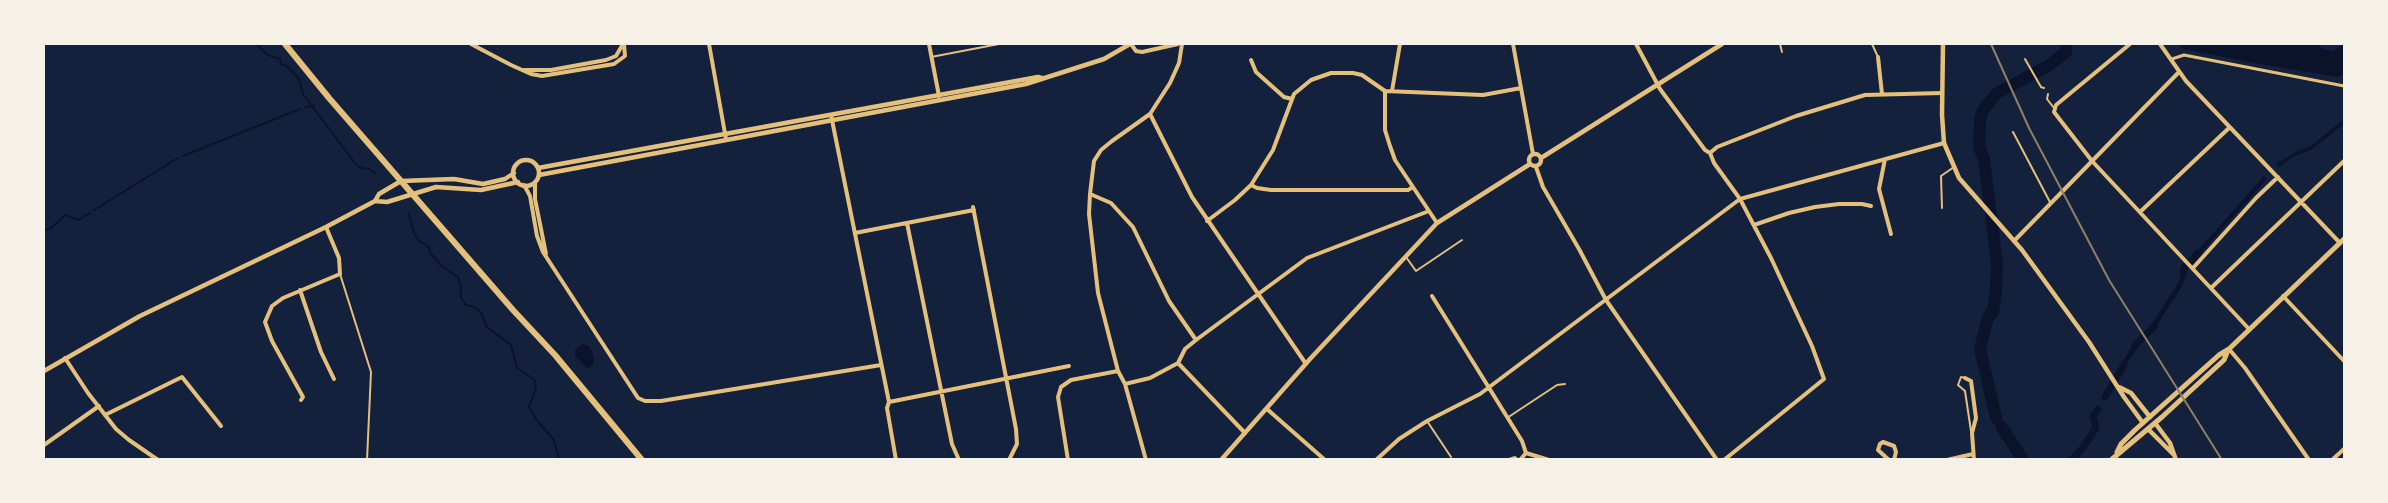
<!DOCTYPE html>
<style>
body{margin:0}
#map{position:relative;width:2388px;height:503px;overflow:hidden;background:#14213d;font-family:Rubik,sans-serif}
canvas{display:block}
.frame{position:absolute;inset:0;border:45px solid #f6f1e7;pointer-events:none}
</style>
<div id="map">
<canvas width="2388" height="503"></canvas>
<div class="frame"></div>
</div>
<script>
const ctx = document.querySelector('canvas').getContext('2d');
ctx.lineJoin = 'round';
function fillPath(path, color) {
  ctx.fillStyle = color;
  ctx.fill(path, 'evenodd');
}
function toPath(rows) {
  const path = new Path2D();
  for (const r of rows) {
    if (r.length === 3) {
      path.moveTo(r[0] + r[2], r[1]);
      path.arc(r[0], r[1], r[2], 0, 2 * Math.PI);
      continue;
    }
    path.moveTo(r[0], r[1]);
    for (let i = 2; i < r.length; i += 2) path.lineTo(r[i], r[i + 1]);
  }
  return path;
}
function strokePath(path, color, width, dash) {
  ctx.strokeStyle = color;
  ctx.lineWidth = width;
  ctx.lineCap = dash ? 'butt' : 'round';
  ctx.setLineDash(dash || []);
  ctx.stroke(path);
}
fillPath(toPath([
 [2178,44,2307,44,2319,45,2323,49,2332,51,2344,44,2344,75,2337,77,2254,63,2183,49],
 [2344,119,2344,124,2311,150,2295,156,2279,167,2276,164,2296,152,2311,146],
 [2264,176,2267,179,2195,260,2192,257],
 [2183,266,2186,270,2183,285,2151,334,2148,330,2180,280],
 [2140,336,2143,341,2119,373,2118,371,2125,358,2133,343],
 [582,344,589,346,592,352,594,359,592,367,587,368,575,356,575,350]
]), '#0b132b');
strokePath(toPath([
 [256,44,268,55,280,59,281,64,288,67,299,79,303,94,355,163,361,168,369,169,375,173],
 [305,107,314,106],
 [183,156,300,109],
 [94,210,178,158],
 [409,214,414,233,419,241,428,246,431,254,443,267,458,277,461,288,461,298,466,305,475,307,481,313,487,327,511,345,517,368,535,380,536,388,529,407,536,419,554,440,559,460],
 [44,231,51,228,65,215,78,220,90,213]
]), '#0b132b', 2);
strokePath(toPath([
 [2183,275,2184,268,2198,253],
 [2135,345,2155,326],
 [2105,397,2124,365],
 [2071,460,2082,449,2096,428,2093,416,2098,409]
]), '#0b132b', 7);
strokePath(toPath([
 [1996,418,1980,349,1988,317,1993,312,1996,291,1997,263,1984,159,1979,147,1980,120,1983,110,1997,93,2048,66,2066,52,2066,44],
 [2001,426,2023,460]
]), '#0b132b', 12);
strokePath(toPath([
 [1780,44,1782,52],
 [1872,44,1878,57],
 [931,57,999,44],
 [2025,59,2041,87,2044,88],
 [2048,94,2047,99,2054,108],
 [2013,132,2051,204],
 [1942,208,1941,176,1954,167],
 [1406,257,1416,271,1462,240],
 [340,274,371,372,367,460],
 [1965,378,1961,377,1958,385,1965,391,1971,431],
 [1507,418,1557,385,1565,384],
 [1427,421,1451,457],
 [1506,460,1515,457,1519,460]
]), '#e5c07b', 2);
strokePath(toPath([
 [2172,59,2184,55,2344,86]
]), '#e5c07b', 3);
strokePath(toPath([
 [471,44,511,65,531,74,542,76,614,64,625,56,624,44],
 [709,44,726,139],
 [929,44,939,96],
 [1131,44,1136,51,1142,52,1178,44],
 [1513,44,1533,154],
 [1636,44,1660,89,1705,150,1710,153,1714,163,1740,199,1771,258,1812,346,1824,379,1724,460],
 [2130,44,2056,105,2054,112,2092,161,2249,329],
 [2160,44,2186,81,2340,243],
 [1878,57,1882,94],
 [1251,60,1256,72,1284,97,1292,99],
 [524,70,551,70,606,60,616,56,623,44],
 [1385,91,1385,130,1390,146,1395,160,1437,223],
 [1392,91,1400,44],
 [1150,114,1192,197,1306,364],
 [831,115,889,402],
 [1710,153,1717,147,1796,116,1865,95,1942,93],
 [1885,159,1879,189,1891,234],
 [1536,167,1543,187,1579,249,1606,300,1717,460],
 [535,182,535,199,546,254],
 [524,185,530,196,537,236,543,252,638,398,645,401,661,401,881,365],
 [1251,185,1257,188,1271,190,1408,190,1413,187],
 [1090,194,1111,203,1133,227,1169,301,1196,340],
 [973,207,1016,429,1017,444,1009,460],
 [2140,212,2230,127],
 [1207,221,1235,200,1251,185,1273,150,1294,94,1311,80,1331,73,1353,73,1362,75,1385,91,1483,95,1521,88],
 [907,223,952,444,959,460],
 [1754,225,1789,213,1815,207,1839,204,1862,204,1871,206],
 [855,233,974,210],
 [2014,241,2179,72],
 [2193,268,2256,198,2278,177],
 [2211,288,2344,161],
 [300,290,321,352,334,379],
 [1432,296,1522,441,1526,453],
 [2283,296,2344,361],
 [2229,349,2245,368,2309,460],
 [65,358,88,393,116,429,129,440,158,460],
 [1178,363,1245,433],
 [1965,378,1971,381,1976,418,1972,433,1974,460],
 [1125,384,1150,378,1178,363,1185,349,1196,340,1307,258,1429,211],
 [301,400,303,397,272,341,265,322,272,306,283,298,340,274,339,258,326,227],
 [889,402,1069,366],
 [889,402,887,408,896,460],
 [1267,409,1325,460],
 [105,415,182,377,221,426],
 [44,445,99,406],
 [1526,453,1549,460],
 [1068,460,1058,397,1061,387,1071,380,1118,371],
 [1146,460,1125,384,1118,371,1098,293,1089,214,1090,194,1094,161,1101,150,1112,141,1150,114,1170,83,1179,63,1182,44],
 [1376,460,1399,439,1427,421,1480,394,1740,199,1944,143],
 [1520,460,1526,453],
 [1889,460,1878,450,1880,444,1883,442,1894,446,1896,452,1894,460],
 [1947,460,1973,454],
 [2332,460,2344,449]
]), '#e5c07b', 4);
strokePath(toPath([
 [1943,44,1942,115,1944,143,1959,178,2022,250,2089,342,2124,397,2143,423],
 [1535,160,6],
 [1541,158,1722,44],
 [526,173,13],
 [538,168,1038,77,1042,78],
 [539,175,1026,84,1104,59,1130,44],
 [375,201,387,202,436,187,481,190,518,182],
 [44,371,140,316,326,227,375,201,379,194,401,181,454,179,483,184,505,179,514,173],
 [2119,387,2131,393,2150,417],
 [2155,423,2170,443,2176,460],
 [2148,429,2173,454],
 [1221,460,1310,359,1437,223,1530,164]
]), '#e5c07b', 4.5);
strokePath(toPath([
 [2117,452,2121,444,2135,430,2219,355,2229,349,2344,239],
 [2111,460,2162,417,2224,360,2228,350]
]), '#e5c07b', 5);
strokePath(toPath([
 [285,44,329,98,513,310,555,355,642,460]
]), '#e5c07b', 6);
strokePath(toPath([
 [1991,44,2029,128,2109,280,2222,460]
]), '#918062', 2);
</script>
